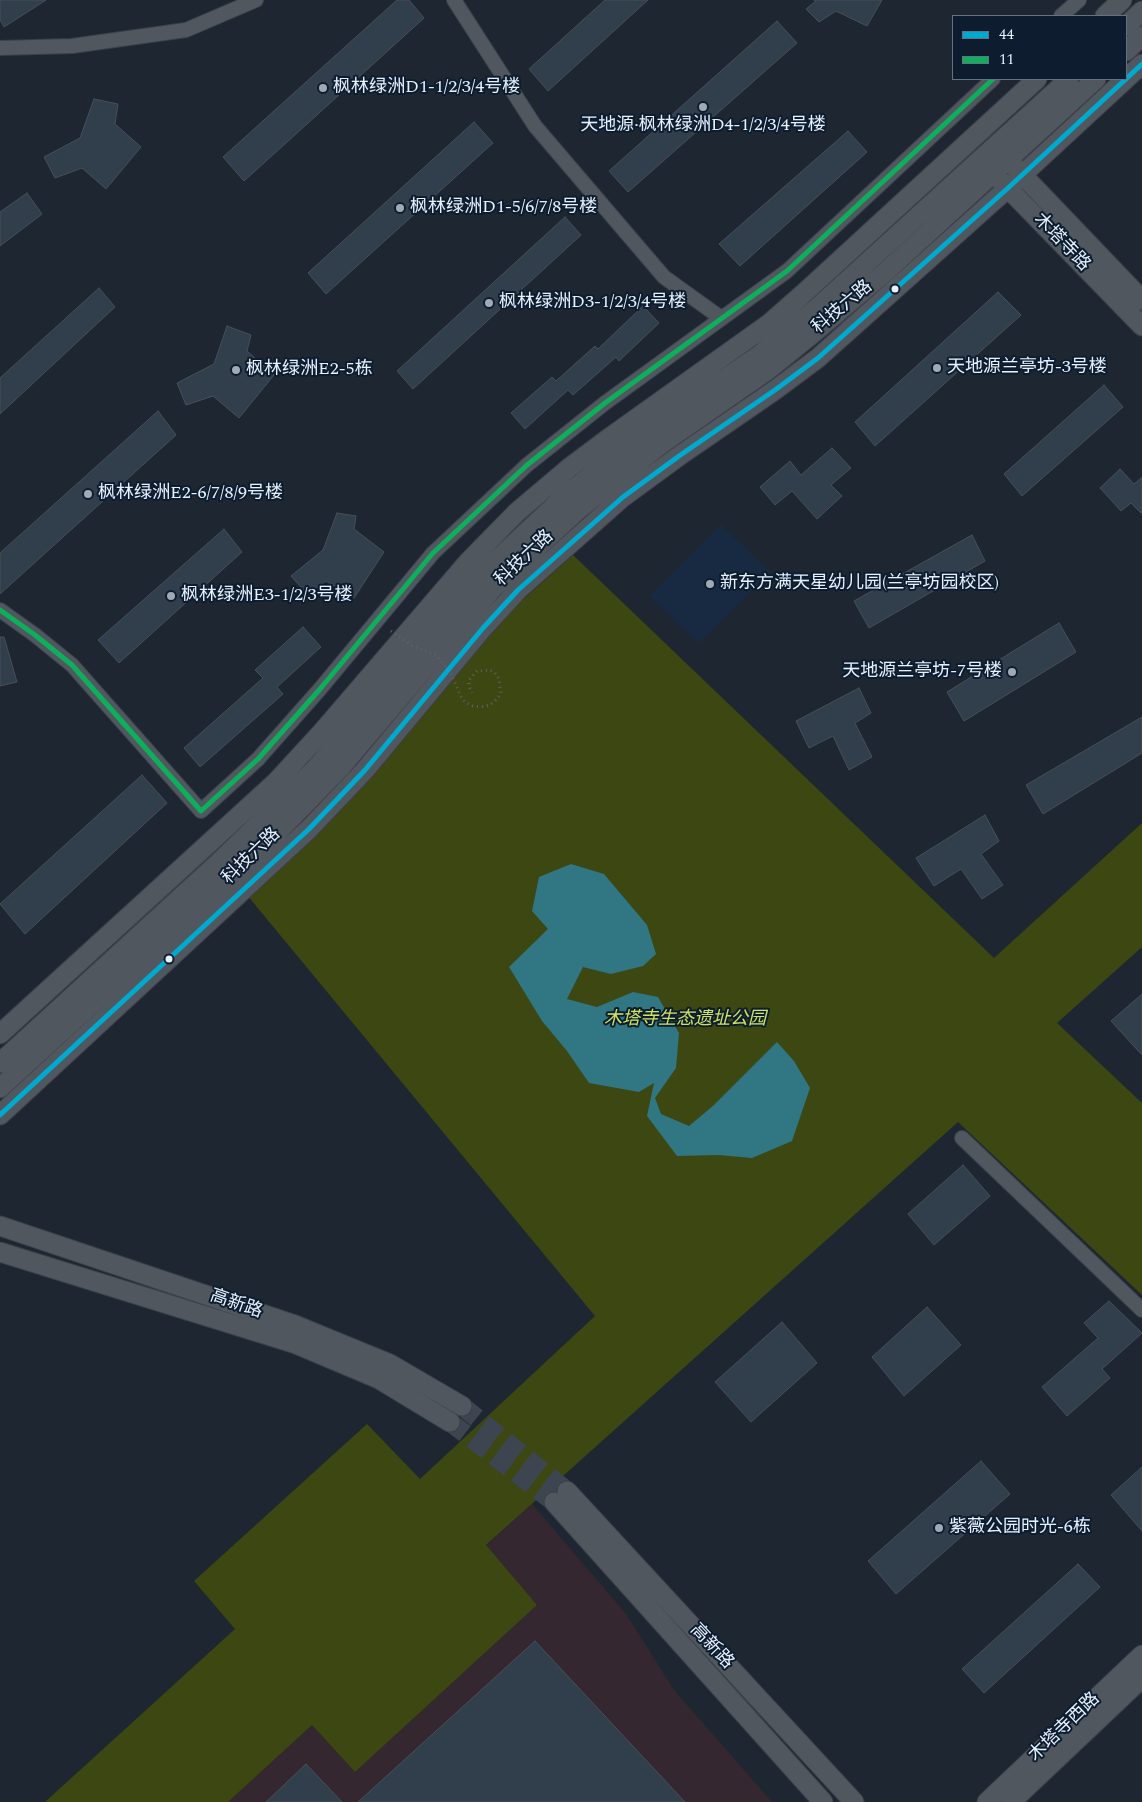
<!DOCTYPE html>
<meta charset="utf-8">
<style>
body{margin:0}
#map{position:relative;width:1142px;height:1802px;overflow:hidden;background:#1e2731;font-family:Spectral,serif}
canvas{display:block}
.legend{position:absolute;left:952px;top:15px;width:175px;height:65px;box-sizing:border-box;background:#0d1d2f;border:1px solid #647282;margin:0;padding:6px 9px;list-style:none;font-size:15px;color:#e6f1fe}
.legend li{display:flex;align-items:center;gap:10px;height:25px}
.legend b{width:25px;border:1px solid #647282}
</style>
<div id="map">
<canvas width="1142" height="1802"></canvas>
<ul class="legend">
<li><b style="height:6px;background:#00a9ce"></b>44</li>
<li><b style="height:6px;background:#0daf5c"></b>11</li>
</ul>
</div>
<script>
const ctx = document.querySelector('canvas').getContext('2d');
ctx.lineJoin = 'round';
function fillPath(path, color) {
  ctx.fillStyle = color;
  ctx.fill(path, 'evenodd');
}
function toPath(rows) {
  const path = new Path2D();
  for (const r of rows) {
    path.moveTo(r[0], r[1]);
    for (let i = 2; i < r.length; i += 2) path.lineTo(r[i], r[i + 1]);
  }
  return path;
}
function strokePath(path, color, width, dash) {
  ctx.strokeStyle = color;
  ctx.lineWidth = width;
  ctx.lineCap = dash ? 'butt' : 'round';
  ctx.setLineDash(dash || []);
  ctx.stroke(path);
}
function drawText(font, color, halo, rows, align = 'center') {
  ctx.font = font + ' Spectral,"Noto Sans SC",serif';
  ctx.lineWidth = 4;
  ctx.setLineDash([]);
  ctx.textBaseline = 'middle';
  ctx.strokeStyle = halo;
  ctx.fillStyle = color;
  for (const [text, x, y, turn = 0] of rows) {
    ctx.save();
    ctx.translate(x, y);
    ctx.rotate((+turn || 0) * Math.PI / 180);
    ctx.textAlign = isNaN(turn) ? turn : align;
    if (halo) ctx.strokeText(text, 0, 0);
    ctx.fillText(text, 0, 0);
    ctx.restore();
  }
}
fillPath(toPath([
 [532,1504,626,1614,674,1690,772,1802,228,1802,312,1725,355,1772,537,1605,486,1546]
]), '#34272f');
fillPath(toPath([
 [721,525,771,572,699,643,650,596]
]), '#182a41');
fillPath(toPath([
 [573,555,994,958,1142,823,1142,947,1057,1023,1142,1103,1142,1295,958,1122,486,1545,537,1605,355,1772,312,1725,228,1802,45,1802,235,1629,194,1581,367,1424,420,1479,595,1316,247,895,508,613]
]), '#3d4711');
fillPath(toPath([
 [571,864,604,874,647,925,656,954,643,966,611,974,583,967,567,999,597,1007,633,992,658,997,679,1033,676,1068,655,1098,661,1114,689,1126,714,1105,777,1042,794,1061,810,1088,792,1141,752,1158,719,1155,677,1156,647,1116,654,1083,639,1092,589,1083,567,1051,542,1021,509,967,548,929,532,911,539,877]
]), '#307683');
const building = toPath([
 [0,0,46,0,4,27,0,20,0,0],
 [397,0,409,0,424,18,244,181,223,157,397,0],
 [605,0,648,0,548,91,529,69,605,0],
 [814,0,882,0,867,26,836,11,819,22,806,9,816,1,814,0],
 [777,21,797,43,628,192,609,171,777,21],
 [94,99,118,104,115,124,141,147,106,189,82,168,55,178,44,157,80,138,94,99],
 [474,122,493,143,326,294,308,273,474,122],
 [848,131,867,152,740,266,719,244,848,131],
 [27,193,42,214,0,246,0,212,27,193],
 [565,217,581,235,413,389,397,371,565,217],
 [99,288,115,307,0,414,0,378,99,288],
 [998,292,1021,315,875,446,855,422,998,292],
 [643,306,659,323,619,361,616,357,573,395,568,390,525,429,511,413,552,377,556,381,595,346,598,349,643,306],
 [227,326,251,335,247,351,274,375,239,418,213,396,186,405,177,383,214,364,227,326],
 [1104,385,1123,407,1022,496,1004,474,1104,385],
 [158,411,176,435,0,594,0,553,158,411],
 [832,448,851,468,831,485,842,496,817,519,792,491,775,505,760,487,790,461,801,475,832,448],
 [1120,469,1134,484,1142,477,1142,514,1131,503,1121,511,1100,488,1120,469],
 [337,513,356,516,354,529,384,552,354,598,326,581,307,594,291,576,323,550,337,513],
 [224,529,242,552,119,663,98,640,224,529],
 [972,535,985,561,869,628,854,601,972,535],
 [1059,623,1076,652,964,721,947,692,1059,623],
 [303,627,321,647,277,687,283,694,200,767,184,748,263,678,255,670,303,627],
 [0,637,4,637,17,682,0,686,0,637],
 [859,688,871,713,855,723,872,757,849,770,833,736,809,748,796,721,859,688],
 [1142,717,1142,753,1043,814,1026,785,1142,717],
 [142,775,167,803,25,934,0,904,142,775],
 [985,815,999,841,981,854,1003,885,982,899,961,869,934,886,916,858,985,815],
 [1142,994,1142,1055,1111,1021,1142,994],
 [963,1165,990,1196,934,1245,908,1214,963,1165],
 [1109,1301,1142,1333,1102,1369,1110,1378,1067,1416,1042,1387,1098,1338,1084,1323,1109,1301],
 [927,1307,961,1345,904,1396,872,1357,927,1307],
 [782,1322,817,1363,751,1422,715,1382,782,1322],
 [981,1461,1010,1494,896,1594,868,1561,981,1461],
 [1142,1467,1142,1531,1111,1495,1142,1467],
 [1078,1564,1100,1587,984,1693,962,1669,1078,1564],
 [535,1641,685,1802,358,1802,535,1641],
 [306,1764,342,1802,266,1802,306,1764]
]);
fillPath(building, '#313e4c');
strokePath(building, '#474f58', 1);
strokePath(toPath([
 [462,1406,567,1491],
 [450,1422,554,1502]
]), '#3c4550', 19, [19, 9]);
const street = toPath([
 [454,0,535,126,664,277,721,318],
 [1061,16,1079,0],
 [0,48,72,46,186,30,256,0],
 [0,610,35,635,72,665,201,811,258,759,320,689,433,553,527,465,605,403,787,271,993,79],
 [962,1138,1142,1310]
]);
const secondary = toPath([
 [1105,16,1122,0],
 [1126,26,1142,11],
 [1126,51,1142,36],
 [1013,165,1142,300],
 [999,179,1142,326],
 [0,1034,276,782,322,732,468,562,517,512,569,468,609,438,770,323,803,294,1037,79],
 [0,1063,216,865,315,769,485,571,565,496,638,438,758,356,818,307,1069,79],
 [0,1088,262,848,340,768,492,589,579,509,660,445,768,370,811,335,882,275,1096,79],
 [0,1115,309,829,365,770,483,628,518,590,623,497,679,456,775,390,818,358,1008,188,1142,64],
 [0,1226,295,1325,390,1364,462,1406],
 [0,1252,296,1344,379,1379,450,1422],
 [567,1491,854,1802],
 [554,1502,823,1802],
 [987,1802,1142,1655],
 [1011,1802,1142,1678]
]);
strokePath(street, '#3a414a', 16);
strokePath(secondary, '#3a414a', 21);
strokePath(street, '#50575f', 14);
strokePath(secondary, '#50575f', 19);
strokePath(toPath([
 [391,631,413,646,437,656,451,673,460,695,465,702,473,706,481,707,490,705,497,699,501,693,499,679,495,673,490,670,477,671,469,680,469,686,472,693]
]), '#5c6269', 3, [1, 4]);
strokePath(toPath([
 [0,1115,309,829,365,770,483,628,518,590,623,497,679,456,775,390,818,358,1008,188,1142,64]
]), '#00a9ce', 5);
strokePath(toPath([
 [0,610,35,635,72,665,201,811,258,759,320,689,433,553,527,465,605,403,787,271,993,79]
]), '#0daf5c', 5);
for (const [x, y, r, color] of [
 [323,88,5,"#a0aab6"],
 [703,107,5,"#a0aab6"],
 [400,208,5,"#a0aab6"],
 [895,289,4.5,"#e6f1fe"],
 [489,303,5,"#a0aab6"],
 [937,368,5,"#a0aab6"],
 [236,370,5,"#a0aab6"],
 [88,494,5,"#a0aab6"],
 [710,584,5,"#a0aab6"],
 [171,596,5,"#a0aab6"],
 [1012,672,5,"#a0aab6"],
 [169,959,4.5,"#e6f1fe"],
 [939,1528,5,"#a0aab6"]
]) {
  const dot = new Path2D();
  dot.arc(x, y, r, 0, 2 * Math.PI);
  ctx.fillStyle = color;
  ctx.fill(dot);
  strokePath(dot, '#0d1d2f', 2);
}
drawText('18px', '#e6f1fe', '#0d1d2f', [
 ["枫林绿洲D1-1/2/3/4号楼",333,88],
 ["天地源·枫林绿洲D4-1/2/3/4号楼",703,126,"center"],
 ["枫林绿洲D1-5/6/7/8号楼",410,208],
 ["枫林绿洲D3-1/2/3/4号楼",499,303],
 ["天地源兰亭坊-3号楼",947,368],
 ["枫林绿洲E2-5栋",246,370],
 ["枫林绿洲E2-6/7/8/9号楼",98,494],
 ["新东方满天星幼儿园(兰亭坊园校区)",720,584],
 ["枫林绿洲E3-1/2/3号楼",181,596],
 ["天地源兰亭坊-7号楼",1002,672,"right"],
 ["紫薇公园时光-6栋",949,1528]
], 'left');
drawText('18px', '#e6f1fe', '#0d1d2f', [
 ["木塔寺路",1061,243,46],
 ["科技六路",843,308,-40],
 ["科技六路",525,559,-43],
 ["科技六路",252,857,-44],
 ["高新路",236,1305,19],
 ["高新路",711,1647,47],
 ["木塔寺西路",1065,1728,-44]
]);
drawText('italic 18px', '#cde360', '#0d1d2f', [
 ["木塔寺生态遗址公园",685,1020]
]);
</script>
